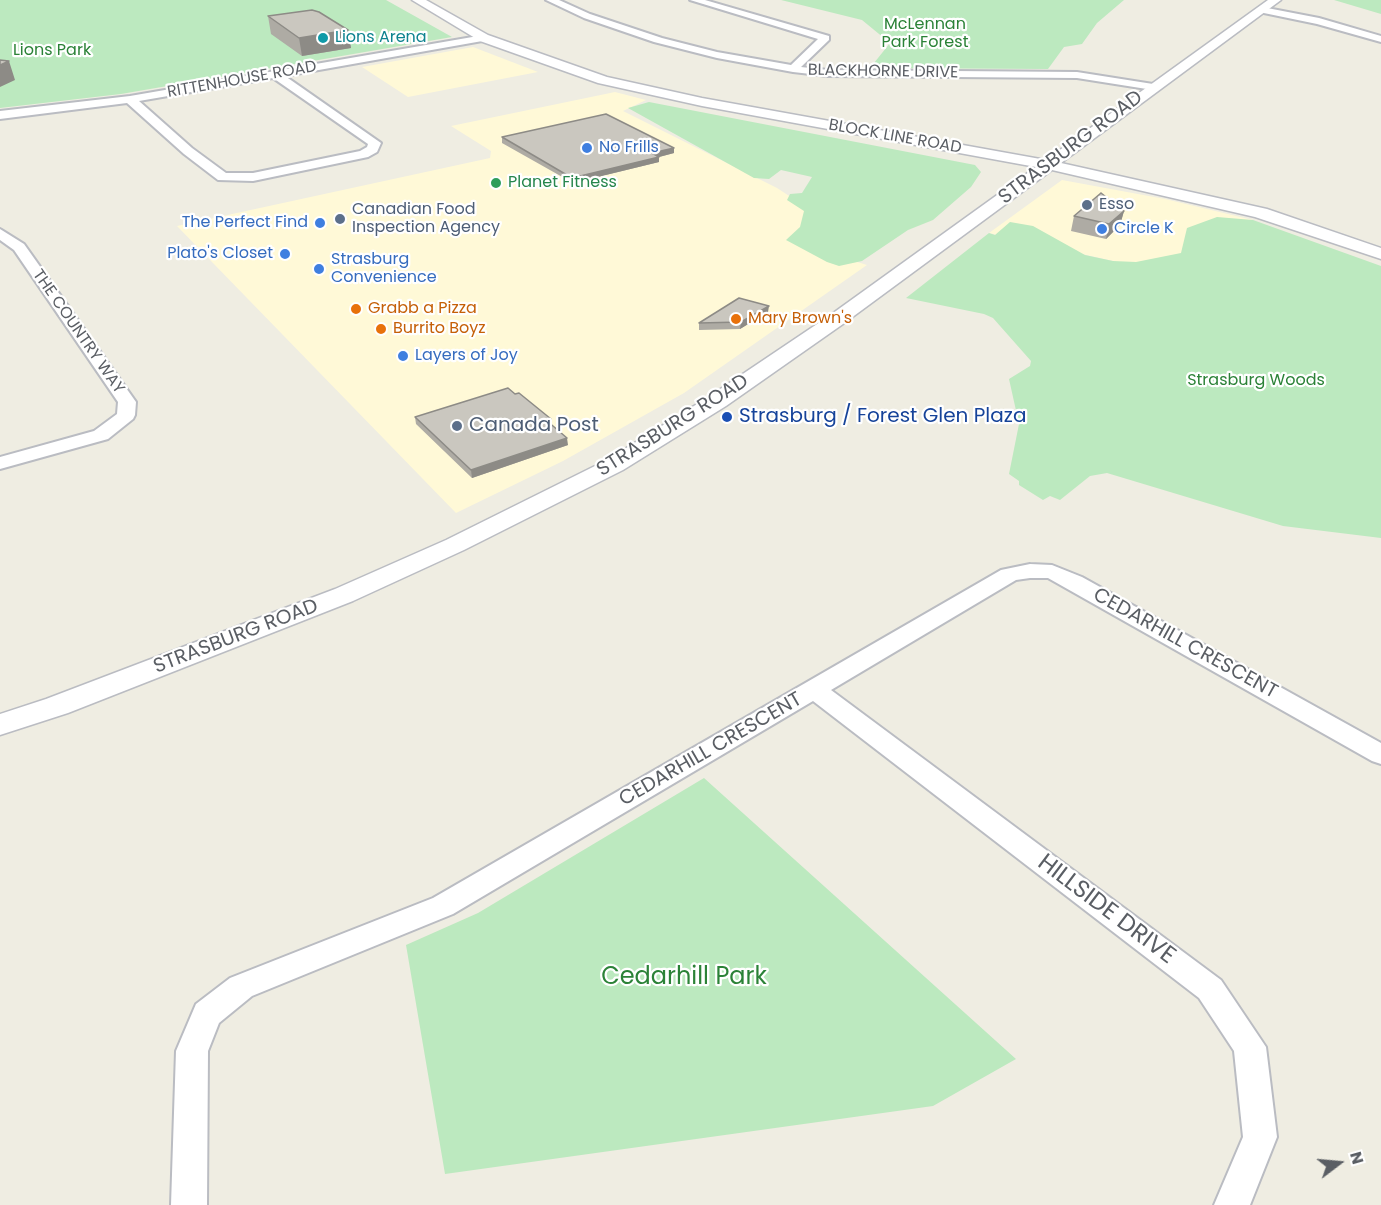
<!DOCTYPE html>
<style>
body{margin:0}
#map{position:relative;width:1381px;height:1205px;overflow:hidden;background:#efede2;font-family:Poppins,sans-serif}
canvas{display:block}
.north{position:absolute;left:1309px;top:1133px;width:60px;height:60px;-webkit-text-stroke:4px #fff;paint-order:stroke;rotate:74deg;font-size:16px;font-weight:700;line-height:24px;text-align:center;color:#5a5e64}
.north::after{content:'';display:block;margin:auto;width:21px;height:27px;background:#5a5e64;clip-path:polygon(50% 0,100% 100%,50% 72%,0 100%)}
</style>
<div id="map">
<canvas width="1381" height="1205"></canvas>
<div class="north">N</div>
</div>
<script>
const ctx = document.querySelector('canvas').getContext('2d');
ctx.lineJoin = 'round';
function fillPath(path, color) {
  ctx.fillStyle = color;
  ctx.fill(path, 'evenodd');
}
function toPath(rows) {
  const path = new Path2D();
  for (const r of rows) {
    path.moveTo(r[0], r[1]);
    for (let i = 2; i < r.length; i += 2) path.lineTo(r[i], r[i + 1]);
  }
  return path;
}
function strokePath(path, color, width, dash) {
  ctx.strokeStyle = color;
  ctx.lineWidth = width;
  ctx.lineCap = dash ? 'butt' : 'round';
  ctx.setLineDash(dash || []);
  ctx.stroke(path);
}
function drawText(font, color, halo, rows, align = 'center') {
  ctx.font = font + ' Poppins,sans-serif';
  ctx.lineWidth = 4.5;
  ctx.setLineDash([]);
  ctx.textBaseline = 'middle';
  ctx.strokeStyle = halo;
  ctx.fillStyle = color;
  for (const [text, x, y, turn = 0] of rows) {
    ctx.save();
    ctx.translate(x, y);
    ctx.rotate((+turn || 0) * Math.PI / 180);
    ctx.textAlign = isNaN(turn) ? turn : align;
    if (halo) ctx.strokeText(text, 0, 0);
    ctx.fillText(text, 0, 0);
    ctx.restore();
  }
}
fillPath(toPath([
 [473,47,538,72,408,97,362,67],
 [615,92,646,100,623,111,777,188,823,218,793,242,867,265,684,393,563,461,456,513,177,226,490,158,491,151,451,126],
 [1062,180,1165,199,1253,220,1184,277,989,233]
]), '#fff9d7');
fillPath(toPath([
 [0,0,386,0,452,37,121,94,0,108],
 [781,0,1124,0,1097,23,1082,44,1064,47,1048,69,870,68,890,43,862,20],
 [1334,0,1381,0,1381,14],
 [649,102,975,165,981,172,971,187,933,220,908,230,862,261,839,266,827,262,786,240,800,227,804,211,787,200,790,194,802,193,812,177,781,170,769,179,754,178,628,108],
 [1217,217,1253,220,1381,266,1381,538,1283,526,1107,473,1090,476,1060,500,1050,496,1043,500,1019,485,1019,481,1009,474,1019,424,1009,379,1030,366,1031,361,993,318,984,314,906,298,989,233,995,235,1010,222,1033,226,1085,255,1113,261,1136,262,1181,253,1187,228],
 [704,778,1016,1059,933,1106,445,1174,406,945,478,913]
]), '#bce9bf');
const minor = toPath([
 [546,0,559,0,590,14,662,38,717,52,791,65,818,39,690,0,705,0,829,36,829,40,801,67,828,70,1077,72,1153,84,1159,87,1153,90,1077,78,828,76,793,72,717,58,654,42,584,18,546,0],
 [1262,7,1319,18,1381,36,1381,42,1317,24,1259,12,1259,8,1262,7],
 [484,35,489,38,488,40,285,76,381,143,377,152,368,157,253,181,218,180,184,154,127,103,0,119,0,111,130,96,484,35],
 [273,78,368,144,367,147,360,151,253,173,226,173,192,148,139,101,273,78],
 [0,229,24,244,136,402,135,415,133,419,108,439,0,469,0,457,94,431,117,414,118,402,14,250,0,240,0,229],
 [1030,564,1052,565,1082,577,1381,743,1381,764,1372,761,1048,578,1030,578,1016,580,831,690,1221,980,1266,1047,1277,1137,1250,1205,1214,1205,1243,1137,1234,1051,1199,998,813,701,453,914,252,996,219,1023,208,1051,207,1205,171,1205,176,1051,196,1004,230,978,433,898,1001,570,1030,564]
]);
const tertiary = toPath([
 [412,0,426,0,488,35,607,77,702,98,1046,160,1268,0,1281,0,1061,163,1267,209,1381,248,1381,259,1255,217,1052,170,843,324,726,406,623,470,464,550,353,601,68,713,0,735,0,714,46,699,335,589,446,540,607,460,710,396,829,316,1036,167,702,106,598,83,480,41,412,0]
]);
strokePath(minor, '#babcc2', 4);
strokePath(tertiary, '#babcc2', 3);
fillPath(minor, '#fff');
fillPath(tertiary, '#fff');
fillPath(toPath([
 [268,16,348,30,351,48,302,56,271,34],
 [502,137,674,148,674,153,659,157,659,162,573,183,502,143],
 [1124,211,1120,225,1106,239,1071,231,1074,216],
 [768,312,740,329,699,330,699,323],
 [415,417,551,425,568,445,472,478,416,424]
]), '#aeaba4');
fillPath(toPath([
 [348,30,351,48,302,56,299,38],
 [9,61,15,80,0,87,0,65],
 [674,148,674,153,659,157,659,162,573,183,572,178,652,153],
 [1124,211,1120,225,1106,239,1109,224],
 [769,306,768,312,740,329,741,322],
 [567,438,568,445,472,478,471,470]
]), '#8d8b86');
const building = toPath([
 [312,10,319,12,348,30,299,38,268,16,312,10],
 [0,60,9,61,0,65,0,60],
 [606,114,674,148,652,153,659,157,572,178,502,137,606,114],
 [1101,193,1124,211,1109,224,1074,216,1101,193],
 [739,298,769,306,741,322,699,323,739,298],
 [508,388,515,394,519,393,551,419,546,420,567,438,471,470,415,417,508,388]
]);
fillPath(building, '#cac7bf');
strokePath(building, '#8d8b86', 1.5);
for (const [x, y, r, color] of [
 [323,38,6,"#0f9aa8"],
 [587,148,6,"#3f7fe0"],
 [496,183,6,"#2e9e5b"],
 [1087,205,6,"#5c6f8a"],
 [340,219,6,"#5c6f8a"],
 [320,223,6,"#3f7fe0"],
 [1102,229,6,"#3f7fe0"],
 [285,254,6,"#3f7fe0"],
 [319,269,6,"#3f7fe0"],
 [356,309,6,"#e8710a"],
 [736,319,6,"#e8710a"],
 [381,329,6,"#e8710a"],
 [403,356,6,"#3f7fe0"],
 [727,417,6,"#1a4fb4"],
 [457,426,6,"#5c6f8a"]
]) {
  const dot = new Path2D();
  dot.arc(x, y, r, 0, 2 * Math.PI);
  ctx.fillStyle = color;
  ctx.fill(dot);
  strokePath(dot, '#fff', 2);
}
drawText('16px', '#2b8237', '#fff', [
 ["McLennan",925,25],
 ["Park Forest",925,43],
 ["Lions Park",52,51],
 ["Strasburg Woods",1256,381]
]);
drawText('16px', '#0d838f', '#fff', [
 ["Lions Arena",335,38]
], 'left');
drawText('16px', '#5a5e64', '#fff', [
 ["BLACKHORNE DRIVE",883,72,1],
 ["RITTENHOUSE ROAD",242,80,-10],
 ["BLOCK LINE ROAD",895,137,10],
 ["THE COUNTRY WAY",78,332,55]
]);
drawText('16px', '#366cbe', '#fff', [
 ["No Frills",599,148],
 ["The Perfect Find",308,223,"right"],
 ["Circle K",1114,229],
 ["Plato's Closet",273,254,"right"],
 ["Strasburg",331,260],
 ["Convenience",331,278],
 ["Layers of Joy",415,356]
], 'left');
drawText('16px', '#27864d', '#fff', [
 ["Planet Fitness",508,183]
], 'left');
drawText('16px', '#4e5e75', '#fff', [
 ["Esso",1099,205],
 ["Canadian Food",352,210],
 ["Inspection Agency",352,228]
], 'left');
drawText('16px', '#c56008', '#fff', [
 ["Grabb a Pizza",368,309],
 ["Mary Brown's",748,319],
 ["Burrito Boyz",393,329]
], 'left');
drawText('20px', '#5a5e64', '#fff', [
 ["STRASBURG ROAD",1071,148,-37],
 ["STRASBURG ROAD",673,426,-32],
 ["STRASBURG ROAD",236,637,-21],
 ["CEDARHILL CRESCENT",1185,644,29],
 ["CEDARHILL CRESCENT",711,750,-30]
]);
drawText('20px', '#164399', '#fff', [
 ["Strasburg / Forest Glen Plaza",739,417]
], 'left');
drawText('20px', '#4e5e75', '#fff', [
 ["Canada Post",469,426]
], 'left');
drawText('24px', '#5a5e64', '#fff', [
 ["HILLSIDE DRIVE",1106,910,37]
]);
drawText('24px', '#2b8237', '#fff', [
 ["Cedarhill Park",684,978]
]);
</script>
